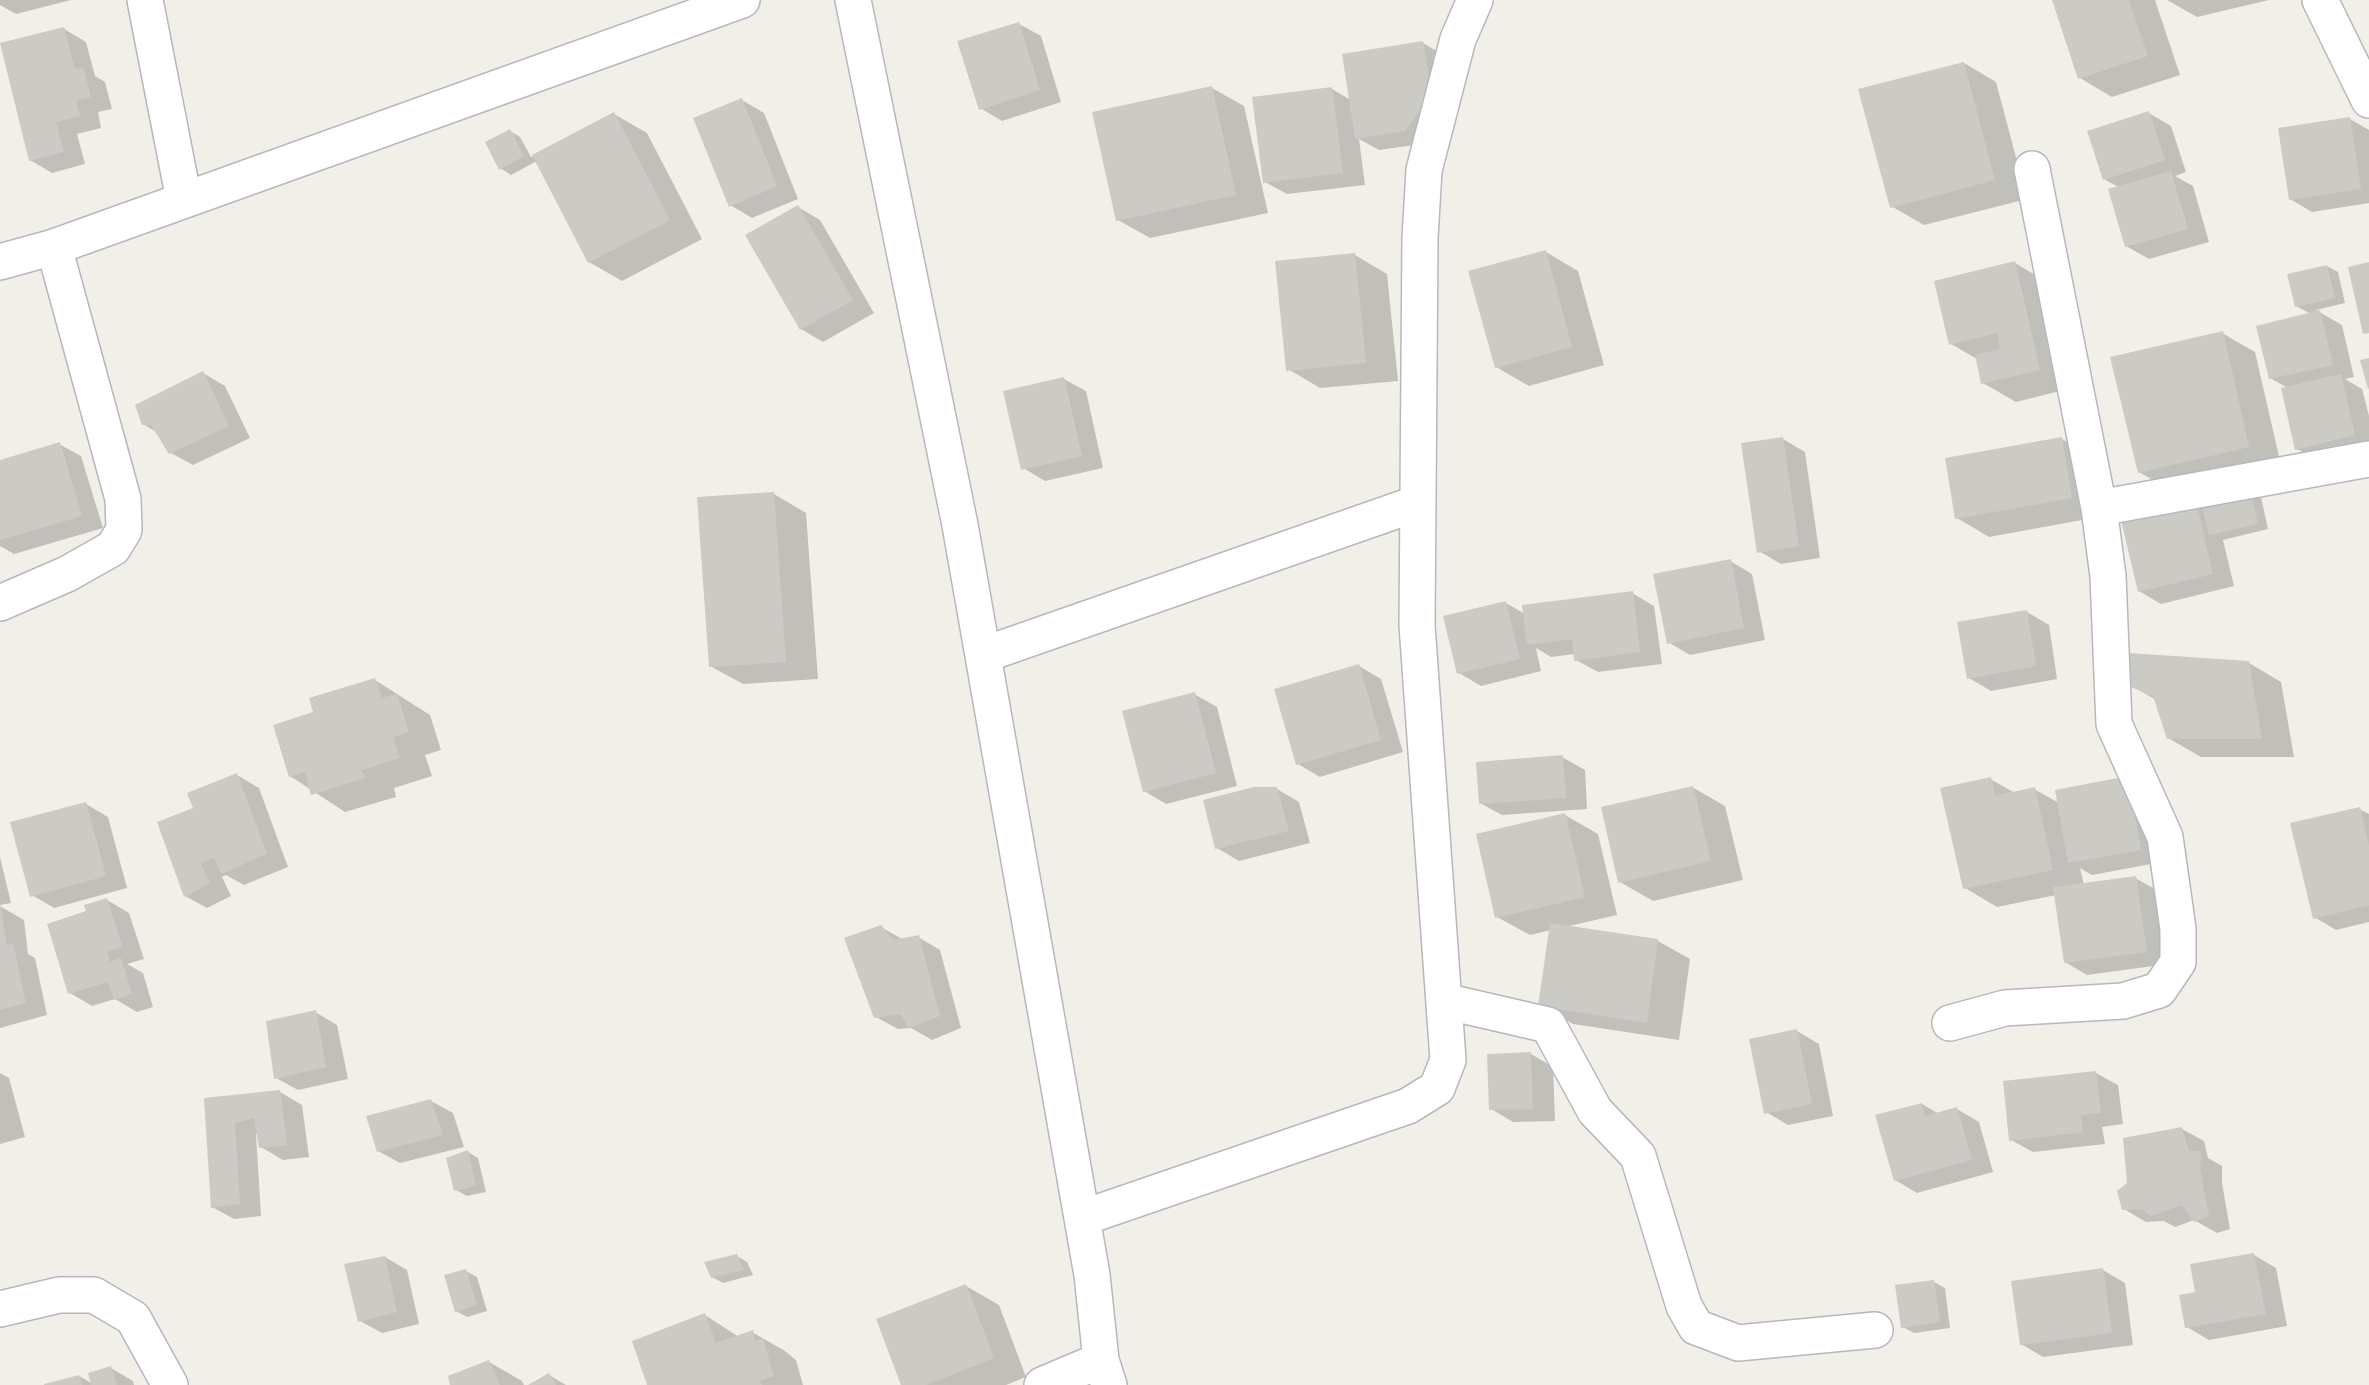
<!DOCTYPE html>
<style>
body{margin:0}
canvas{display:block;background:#f1efe8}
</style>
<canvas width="2369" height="1385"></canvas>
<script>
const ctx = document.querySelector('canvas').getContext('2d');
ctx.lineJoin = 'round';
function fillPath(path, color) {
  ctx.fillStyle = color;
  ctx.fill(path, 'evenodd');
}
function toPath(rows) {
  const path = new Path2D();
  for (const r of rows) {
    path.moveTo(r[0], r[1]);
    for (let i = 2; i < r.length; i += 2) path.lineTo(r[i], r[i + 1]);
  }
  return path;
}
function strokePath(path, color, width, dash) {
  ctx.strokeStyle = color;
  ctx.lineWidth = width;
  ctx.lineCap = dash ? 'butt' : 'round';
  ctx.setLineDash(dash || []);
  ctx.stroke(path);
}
fillPath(toPath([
 [0,0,71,0,16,14,0,5],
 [2054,0,2155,0,2180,75,2112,97,2080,78],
 [2167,0,2269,0,2197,17],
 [1019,24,1041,36,1061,102,1002,121,980,108],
 [64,29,86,42,95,76,105,82,112,109,98,112,101,128,77,134,85,164,52,173,30,160],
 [1423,43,1445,56,1428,143,1379,150,1359,139,1365,185,1287,194,1265,182,1332,89,1351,100],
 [1964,63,1996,82,2027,199,1924,225,1891,206],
 [1212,88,1244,106,1268,213,1150,238,1118,220],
 [742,100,764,113,798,199,752,218,730,205],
 [2149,113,2171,126,2186,172,2175,176,2193,186,2209,242,2149,259,2126,246,2120,188,2104,179],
 [614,114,647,133,702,239,622,281,589,262,537,161,511,175,500,168,510,131,520,137,531,157],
 [2350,119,2369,130,2369,203,2312,212,2290,199],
 [798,207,820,220,874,313,823,342,801,329],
 [1546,252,1578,271,1604,365,1529,386,1496,367],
 [1355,255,1387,274,1398,381,1320,388,1288,369],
 [2015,263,2047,282,2072,388,2016,402,1983,383,1977,359,1951,344],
 [2327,266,2338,272,2345,303,2316,310,2342,325,2354,377,2345,379,2362,389,2369,416,2369,449,2319,461,2297,449,2288,388,2270,378,2311,314,2296,306],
 [2222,333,2255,352,2281,465,2172,491,2139,472],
 [203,373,225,386,250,438,193,465,171,453,158,433,143,424],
 [1064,379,1086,391,1103,468,1045,481,1023,468],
 [1783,439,1805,452,1820,558,1781,564,1759,551],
 [2062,439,2094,458,2104,516,1989,537,1957,518],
 [59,444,81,456,103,528,14,554,0,546,0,462],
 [2250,491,2261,497,2268,529,2223,540,2234,586,2161,604,2139,591,2196,504,2205,509],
 [774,494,806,513,818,679,743,684,710,666],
 [1730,561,1752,574,1765,640,1690,655,1668,642],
 [1632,593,1654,606,1662,664,1598,672,1576,660,1575,654,1551,657,1536,648,1541,671,1481,686,1459,673,1506,603,1525,614],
 [2027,612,2049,625,2057,679,1991,691,1969,678],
 [2249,663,2281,682,2294,757,2201,757,2168,738,2156,700,2132,686],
 [1359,666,1381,679,1403,752,1320,777,1298,764],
 [375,680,430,715,441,750,425,755,432,776,394,788,396,797,345,812,290,776],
 [1194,694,1217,707,1237,786,1166,804,1144,791],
 [1562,757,1585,770,1587,809,1502,815,1480,803],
 [237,775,259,788,288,867,244,885,226,875,222,877,231,896,207,908,185,896,196,809],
 [2128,778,2162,862,2092,875,2080,868,2084,885,2135,878,2157,890,2168,964,2087,975,2065,962,2056,895,1997,907,1965,888,1990,779,2015,793,2034,789,2059,803],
 [1692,787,1725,806,1743,880,1653,901,1620,882],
 [1277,789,1299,802,1310,843,1239,861,1217,848],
 [86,804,108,817,127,888,54,908,32,895],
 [2359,809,2369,814,2369,922,2336,930,2314,917],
 [1565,815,1598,834,1617,915,1565,927,1658,941,1690,959,1679,1040,1573,1024,1540,1005,1551,930,1530,935,1497,917],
 [0,857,11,903,0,905],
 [107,900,129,913,144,959,127,964,143,973,153,1007,137,1012,115,999,92,1006,70,993,89,912],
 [0,906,24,920,28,954,35,958,47,1015,0,1028],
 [881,927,904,940,918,937,940,950,961,1028,932,1040,911,1028,898,1029,876,1017],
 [315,1012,337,1025,348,1079,298,1090,276,1078],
 [1797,1031,1819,1044,1833,1116,1788,1125,1766,1112],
 [1531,1054,1553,1067,1555,1121,1513,1122,1491,1109],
 [0,1073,9,1078,25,1137,0,1144],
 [2096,1073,2118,1085,2123,1124,2102,1127,2105,1144,2033,1152,2011,1140],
 [280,1092,302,1105,309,1157,283,1160,261,1147,259,1134,256,1134,261,1216,234,1219,212,1207,205,1100],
 [431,1101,453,1113,464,1147,400,1163,378,1151],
 [1922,1104,1939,1114,1957,1109,1979,1122,1993,1172,1917,1193,1895,1180],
 [2182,1129,2204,1141,2208,1158,2222,1166,2222,1183,2230,1229,2217,1233,2194,1220,2175,1227,2164,1221,2146,1222,2124,1209],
 [468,1152,478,1158,486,1192,467,1196,456,1190],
 [2254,1255,2276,1268,2287,1326,2209,1340,2187,1327,2197,1293],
 [737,1256,747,1262,753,1275,723,1283,712,1277],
 [385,1257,407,1270,419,1324,382,1333,360,1321],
 [2103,1270,2125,1283,2133,1345,2043,1357,2021,1344],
 [466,1271,477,1277,487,1311,467,1317,456,1311],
 [1934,1282,1945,1288,1950,1328,1914,1333,1903,1327],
 [966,1286,999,1305,1026,1377,1006,1385,903,1385],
 [705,1315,739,1337,752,1332,785,1351,796,1360,803,1385,649,1385],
 [489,1362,522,1381,524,1385,452,1385],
 [111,1368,133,1381,134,1385,48,1385,79,1376,93,1384],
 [549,1375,566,1385,532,1385]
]), '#0003');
fillPath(toPath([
 [2052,0,2129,0,2148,56,2078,79],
 [1019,22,1040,90,979,110,957,41],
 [64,27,75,69,83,67,91,97,76,100,80,116,56,122,64,152,29,161,0,43],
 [1423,41,1432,95,1405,131,1355,139,1342,54],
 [1964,62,1995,180,1890,208,1858,89],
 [1212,86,1236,195,1116,221,1092,112],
 [1332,87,1343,173,1263,183,1252,97],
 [742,98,777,186,729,207,693,118],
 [2149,111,2165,160,2103,180,2087,131],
 [614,112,670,220,588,263,532,155],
 [2350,117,2361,189,2289,200,2278,128],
 [510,129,524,156,499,170,485,142],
 [2171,171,2188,229,2125,247,2108,189],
 [798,205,853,300,800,330,745,235],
 [1546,250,1572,347,1495,368,1468,271],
 [1355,253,1366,363,1286,371,1275,261],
 [2015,261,2040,370,1981,384,1975,355,2000,349,1997,333,1949,345,1934,281],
 [2369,262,2369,333,2363,334,2348,267],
 [2327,265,2335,298,2295,307,2287,274],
 [2320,310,2333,365,2269,379,2256,326],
 [2223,331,2249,447,2138,473,2110,357],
 [2369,358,2369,388,2368,389,2360,360],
 [203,371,229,426,169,454,151,425,142,425,135,405],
 [2341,374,2355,435,2295,450,2281,388],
 [1064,377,1082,456,1021,470,1003,391],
 [1783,437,1799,546,1757,553,1741,443],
 [2062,437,2072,498,1955,519,1945,458],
 [60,442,82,516,0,540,0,460],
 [2250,489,2258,524,2209,535,2201,501],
 [774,492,786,662,709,667,697,497],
 [2196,502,2213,574,2138,592,2121,520],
 [1731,559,1744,628,1667,644,1653,574],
 [1633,591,1640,652,1574,661,1572,639,1527,645,1522,605],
 [1506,601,1520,659,1457,674,1443,616],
 [2027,610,2036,666,1967,679,1957,622],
 [2129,653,2249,661,2262,739,2167,739,2153,696,2131,687],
 [1359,664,1381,740,1296,765,1274,689],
 [375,678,382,698,397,694,409,732,393,737,400,758,362,770,365,778,311,795,305,772,289,777,273,725,313,712,309,698],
 [1195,692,1216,773,1143,792,1122,711],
 [1563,755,1566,798,1479,804,1476,762],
 [237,773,267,854,221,874,214,857,201,864,210,883,184,897,157,822,193,808,187,793],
 [2128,776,2141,850,2068,863,2055,790],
 [1991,777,1995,796,2035,787,2053,870,1963,889,1940,788],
 [1693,786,1711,861,1618,883,1601,807],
 [1254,787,1277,787,1289,831,1215,849,1203,800],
 [86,802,106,876,30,897,10,822],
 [2360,807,2369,846,2369,905,2313,919,2290,823],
 [1565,813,1585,897,1495,918,1476,834],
 [2136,876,2147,952,2064,963,2053,887],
 [107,898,123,947,107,951,110,962,121,958,132,994,114,1000,108,982,68,994,47,924,86,911,84,905],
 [0,902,7,946,13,943,26,1003,0,1010],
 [1550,923,1658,939,1647,1023,1538,1006],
 [881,925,893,940,919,935,940,1016,908,1028,901,1014,874,1018,844,938],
 [316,1010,326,1067,274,1079,266,1021],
 [1797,1029,1812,1104,1764,1114,1749,1039],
 [1531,1052,1533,1109,1489,1110,1487,1054],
 [2096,1071,2101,1113,2081,1115,2083,1132,2009,1141,2003,1081],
 [280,1090,287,1145,259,1148,254,1118,235,1123,240,1204,211,1208,204,1098],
 [431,1099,443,1135,377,1152,366,1116],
 [1922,1103,1925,1116,1957,1107,1972,1160,1894,1181,1875,1115],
 [2182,1127,2189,1151,2201,1151,2200,1169,2209,1216,2194,1222,2182,1205,2151,1216,2141,1209,2122,1210,2117,1191,2127,1183,2123,1138],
 [468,1150,476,1186,454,1191,446,1158],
 [2254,1253,2266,1314,2185,1328,2179,1295,2195,1292,2190,1264],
 [737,1254,744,1270,711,1278,704,1262],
 [385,1256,397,1312,358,1322,344,1264],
 [2103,1268,2112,1333,2020,1345,2011,1281],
 [466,1269,477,1305,455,1312,444,1275],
 [1934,1280,1940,1322,1901,1328,1895,1285],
 [966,1284,994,1358,926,1385,901,1385,876,1319],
 [705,1313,716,1343,753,1330,755,1341,763,1339,774,1376,760,1381,762,1385,647,1385,632,1341],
 [489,1360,500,1385,450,1385,448,1376],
 [111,1366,117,1385,91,1385,88,1373],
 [549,1373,556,1385,528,1385],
 [79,1375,82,1385,44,1385,44,1384]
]), '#cccac5');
const street = toPath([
 [145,0,184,200],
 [853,0,960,525,1092,1275,1101,1360,1109,1385],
 [2320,0,2369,100],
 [0,262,54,247,742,0],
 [2099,508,2369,459],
 [0,603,67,574,113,548,124,530,123,499,54,247],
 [983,655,1418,503],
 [1444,1001,1548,1025,1595,1111,1638,1156,1684,1306,1696,1327,1738,1343,1875,1330],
 [1950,1023,2005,1008,2123,1001,2159,990,2178,962,2178,929,2165,837,2114,724,2108,576,2099,508,2032,169],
 [1082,1218,1408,1106,1437,1088,1448,1060,1417,625,1420,238,1424,170,1458,39,1475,0],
 [0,1309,59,1295,94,1295,133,1318,170,1385],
 [1042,1385,1101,1360]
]);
strokePath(street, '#b5b8bc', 38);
strokePath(street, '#fff', 35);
</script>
